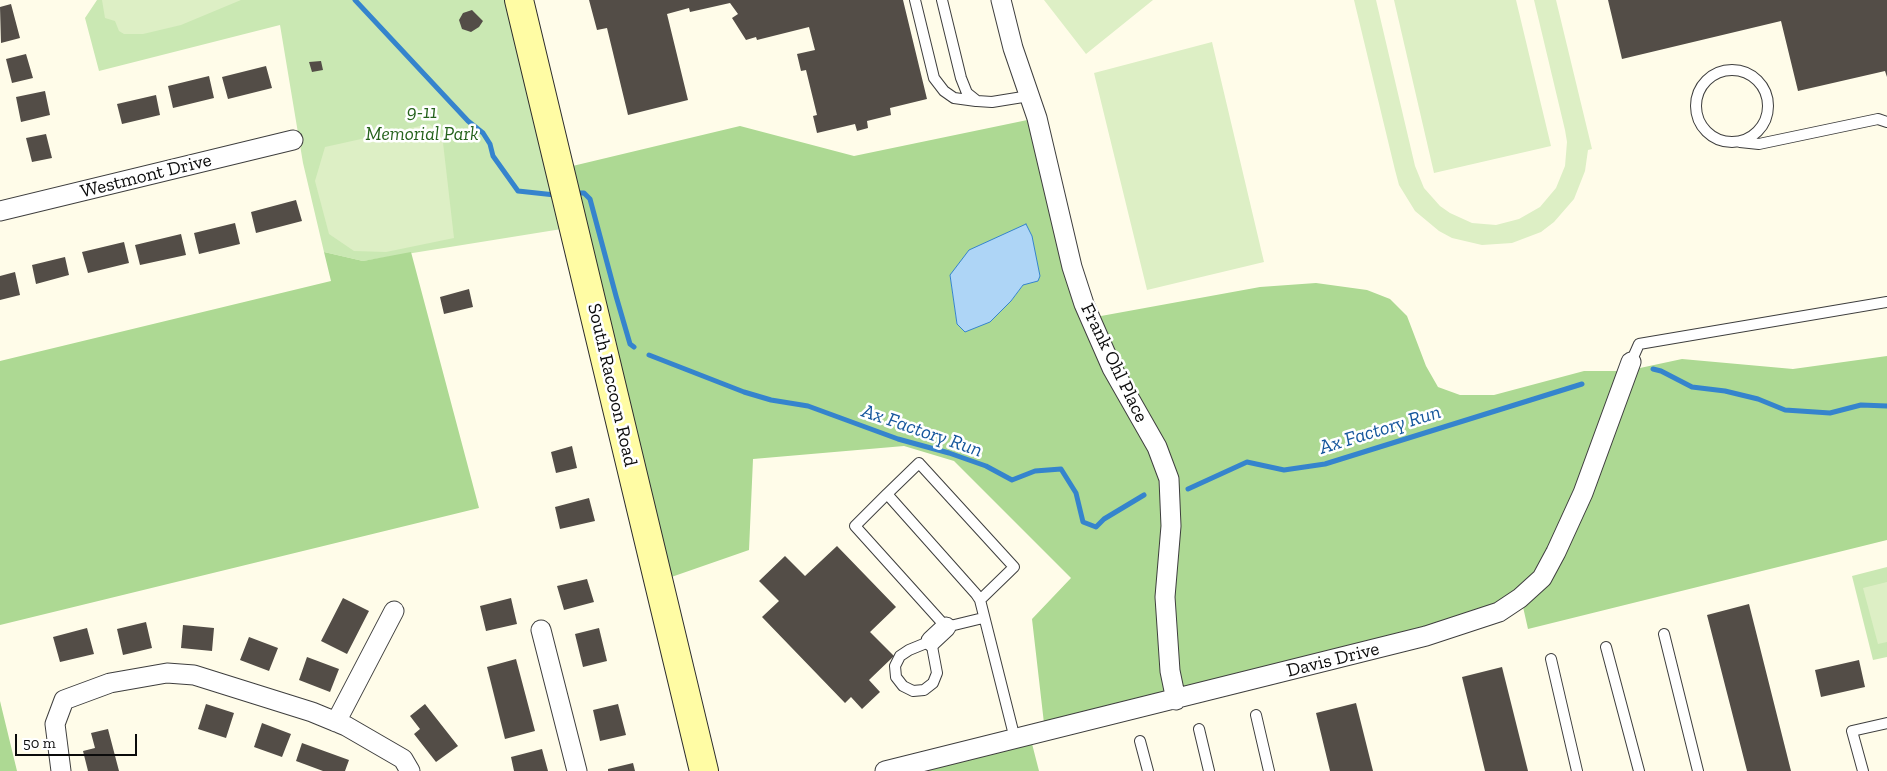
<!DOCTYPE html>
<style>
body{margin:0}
#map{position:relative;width:1887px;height:771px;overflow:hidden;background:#fffce9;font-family:"Zilla Slab",serif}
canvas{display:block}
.scale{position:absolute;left:15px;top:734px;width:122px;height:22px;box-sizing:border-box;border:2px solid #0b0b0b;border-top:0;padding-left:6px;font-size:15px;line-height:18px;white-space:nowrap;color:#0b0b0b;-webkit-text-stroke:4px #fff;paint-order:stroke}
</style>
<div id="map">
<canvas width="1887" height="771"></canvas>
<div class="scale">50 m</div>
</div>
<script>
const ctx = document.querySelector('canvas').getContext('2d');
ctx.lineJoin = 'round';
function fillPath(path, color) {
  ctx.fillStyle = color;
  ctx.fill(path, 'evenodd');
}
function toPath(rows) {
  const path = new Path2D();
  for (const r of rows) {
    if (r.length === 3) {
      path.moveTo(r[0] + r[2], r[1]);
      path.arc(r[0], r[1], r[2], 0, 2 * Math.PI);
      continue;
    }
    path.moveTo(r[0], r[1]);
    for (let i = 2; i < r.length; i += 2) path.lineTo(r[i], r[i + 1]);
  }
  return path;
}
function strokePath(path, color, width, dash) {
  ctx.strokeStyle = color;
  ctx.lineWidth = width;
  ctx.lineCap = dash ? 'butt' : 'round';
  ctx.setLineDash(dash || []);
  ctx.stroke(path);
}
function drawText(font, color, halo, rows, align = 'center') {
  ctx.font = font + ' "Zilla Slab",serif';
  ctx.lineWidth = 5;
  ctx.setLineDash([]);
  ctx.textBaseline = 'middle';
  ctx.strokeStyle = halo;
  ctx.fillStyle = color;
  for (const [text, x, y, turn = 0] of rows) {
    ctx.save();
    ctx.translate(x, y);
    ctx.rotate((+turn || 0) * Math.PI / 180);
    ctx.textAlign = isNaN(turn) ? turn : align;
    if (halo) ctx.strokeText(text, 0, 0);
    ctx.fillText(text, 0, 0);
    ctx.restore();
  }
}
fillPath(toPath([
 [97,0,519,0,574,227,363,261,324,252,303,163,280,25,99,71,85,18],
 [1887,567,1887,657,1873,660,1852,576]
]), '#cae8b3');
fillPath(toPath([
 [1037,118,1090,318,1260,287,1316,283,1367,290,1390,299,1407,316,1426,366,1438,387,1460,395,1494,395,1584,371,1626,371,1682,359,1793,369,1887,356,1887,540,1528,629,1521,598,1499,612,1045,732,1032,619,1071,578,954,461,904,446,753,459,749,550,657,582,560,169,740,126,854,156],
 [950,275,1023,285,1011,301,957,324],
 [324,252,363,261,411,252,479,508,0,625,0,361,331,281],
 [0,701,17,771,0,771],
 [1030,736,1039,771,885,771]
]), '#add993');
fillPath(toPath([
 [102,0,241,0,181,25,143,34,124,34,119,31,115,21,105,18],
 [1044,0,1153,0,1086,54],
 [1354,0,1376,0,1415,166,1424,188,1440,206,1450,213,1472,223,1496,225,1519,219,1540,207,1556,188,1565,166,1567,142,1565,130,1534,0,1556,0,1592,149,1588,150,1585,171,1574,199,1554,222,1541,232,1512,243,1482,245,1452,238,1439,231,1415,211,1399,185,1395,170],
 [1394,0,1516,0,1551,146,1434,173],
 [1212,42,1264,262,1147,290,1094,73],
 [429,124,442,134,454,238,386,252,354,251,329,234,315,181,325,147],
 [1887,582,1887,642,1878,644,1863,588]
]), '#ddefc5');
const water = toPath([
 [1026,224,1032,236,1040,276,1038,281,1023,285,1011,301,990,322,965,332,957,324,950,275,969,250,1026,224]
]);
fillPath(water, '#aed5f6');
strokePath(water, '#3584cd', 1);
strokePath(toPath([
 [355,0,468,121,483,133,490,144,493,156,518,191,555,195],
 [580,193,584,193,590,199,616,296,630,344,634,347],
 [649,355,744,392,771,400,808,406,898,439,949,453,986,466,1012,480,1035,471,1061,469,1076,493,1083,522,1096,527,1104,519,1144,495],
 [1653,369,1661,371,1692,387,1725,391,1758,399,1785,410,1830,413,1861,405,1887,406],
 [1188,489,1247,462,1284,470,1325,464,1582,384]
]), '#3584cd', 5);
fillPath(toPath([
 [589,0,903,0,927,99,890,108,891,115,867,121,868,128,857,131,855,124,817,133,813,116,817,115,806,70,801,71,797,54,815,50,809,27,757,40,756,37,746,40,732,18,738,14,730,3,690,12,689,8,667,14,688,100,628,115,607,28,597,30],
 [1608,0,1887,0,1887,77,1885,71,1798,91,1781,21,1622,59],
 [11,4,20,38,1,43,0,7],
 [472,10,483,21,479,27,471,32,462,29,459,20,463,13],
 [26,54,33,78,12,83,6,59],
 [321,61,323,70,312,72,309,62],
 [266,66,272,88,228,99,222,77],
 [209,76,214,98,173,108,168,86],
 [45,91,50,115,21,122,16,97],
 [156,95,160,115,122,124,117,104],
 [46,134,52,158,32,162,26,138],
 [296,200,302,221,256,233,251,212],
 [235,223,240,244,199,254,194,233],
 [181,234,186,255,140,265,135,245],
 [124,242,129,263,88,273,82,252],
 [65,257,69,275,36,284,32,265],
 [15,272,20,295,0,300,0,276],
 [469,289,473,307,444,314,440,297],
 [572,446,577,468,556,473,551,452],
 [589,498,595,521,560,529,555,507],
 [837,546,896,607,870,632,894,656,869,680,880,692,862,709,851,697,845,703,762,617,779,601,759,581,785,556,805,576],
 [587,579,594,602,564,610,557,586],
 [343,598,369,611,347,654,321,641],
 [511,598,517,624,486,631,480,606],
 [1749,604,1791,771,1747,771,1707,615],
 [146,622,152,648,123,655,117,629],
 [183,625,214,628,212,651,181,648],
 [87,628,94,654,60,662,53,637],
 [599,628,607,661,583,667,575,634],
 [249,637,278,648,269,671,240,660],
 [307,657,339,669,330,692,299,680],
 [516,659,535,731,505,739,487,667],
 [1859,660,1865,687,1821,697,1815,670],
 [1502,667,1528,771,1485,771,1462,677],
 [1356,703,1373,771,1330,771,1316,713],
 [206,704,234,713,226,738,198,729],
 [425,704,458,746,436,762,414,734,420,729,410,716],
 [618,704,626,735,600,741,593,710],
 [262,723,291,734,282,757,254,747],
 [108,729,119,771,88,771,83,751,95,748,91,733],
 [302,743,349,760,345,771,323,771,296,761],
 [542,749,548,771,514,771,511,757],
 [633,763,635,771,608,771,608,769]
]), '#534d47');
const lane = toPath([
 [915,0,934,78,944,91,954,98,976,101],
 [942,0,961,78,967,93,977,101,992,102,1029,96],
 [1732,106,36],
 [1740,142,1759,144,1878,119,1887,122],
 [1631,362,1639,344,1887,302],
 [887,494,919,463,1014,567,980,600],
 [983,618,946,627,855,526,887,494,976,594,980,600,1015,739],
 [1664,634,1698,771],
 [931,641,937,673,933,683,924,690,913,691,903,686,896,677,895,666,900,656,909,650,931,641],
 [1606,647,1639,771],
 [1551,659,1577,771],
 [1256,715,1269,771],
 [1199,729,1209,771],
 [1140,741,1148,771],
 [1863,771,1852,731,1887,723]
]);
const street = toPath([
 [1001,0,1013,48,1037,118,1072,267,1084,304,1112,368,1157,447,1169,479,1171,526,1165,597,1170,671,1176,700],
 [0,211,293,140],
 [541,630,577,771],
 [931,641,946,627],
 [336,722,394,611],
 [61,771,55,724,64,700,110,683,167,673,194,675,312,712,346,726,403,759,410,771],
 [885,771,1426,636,1499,612,1520,598,1542,578,1556,552,1583,493,1631,362]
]);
const secondary = toPath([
 [519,0,704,771]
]);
strokePath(lane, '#3e3e3e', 12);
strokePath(street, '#3e3e3e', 21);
strokePath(secondary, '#2d2d2d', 30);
strokePath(lane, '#fff', 10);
strokePath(street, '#fff', 19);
strokePath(secondary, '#fffca4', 28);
drawText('italic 19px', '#25621c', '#fff', [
 ["9-11",422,113],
 ["Memorial Park",422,135]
]);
drawText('19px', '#0b0b0b', '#fff', [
 ["Westmont Drive",146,176,-14],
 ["Frank Ohl Place",1114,363,64],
 ["South Raccoon Road",612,385,77],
 ["Davis Drive",1333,660,-14]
]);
drawText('italic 20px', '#15569c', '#fff', [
 ["Ax Factory Run",1380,430,-17],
 ["Ax Factory Run",922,431,19]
]);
</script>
